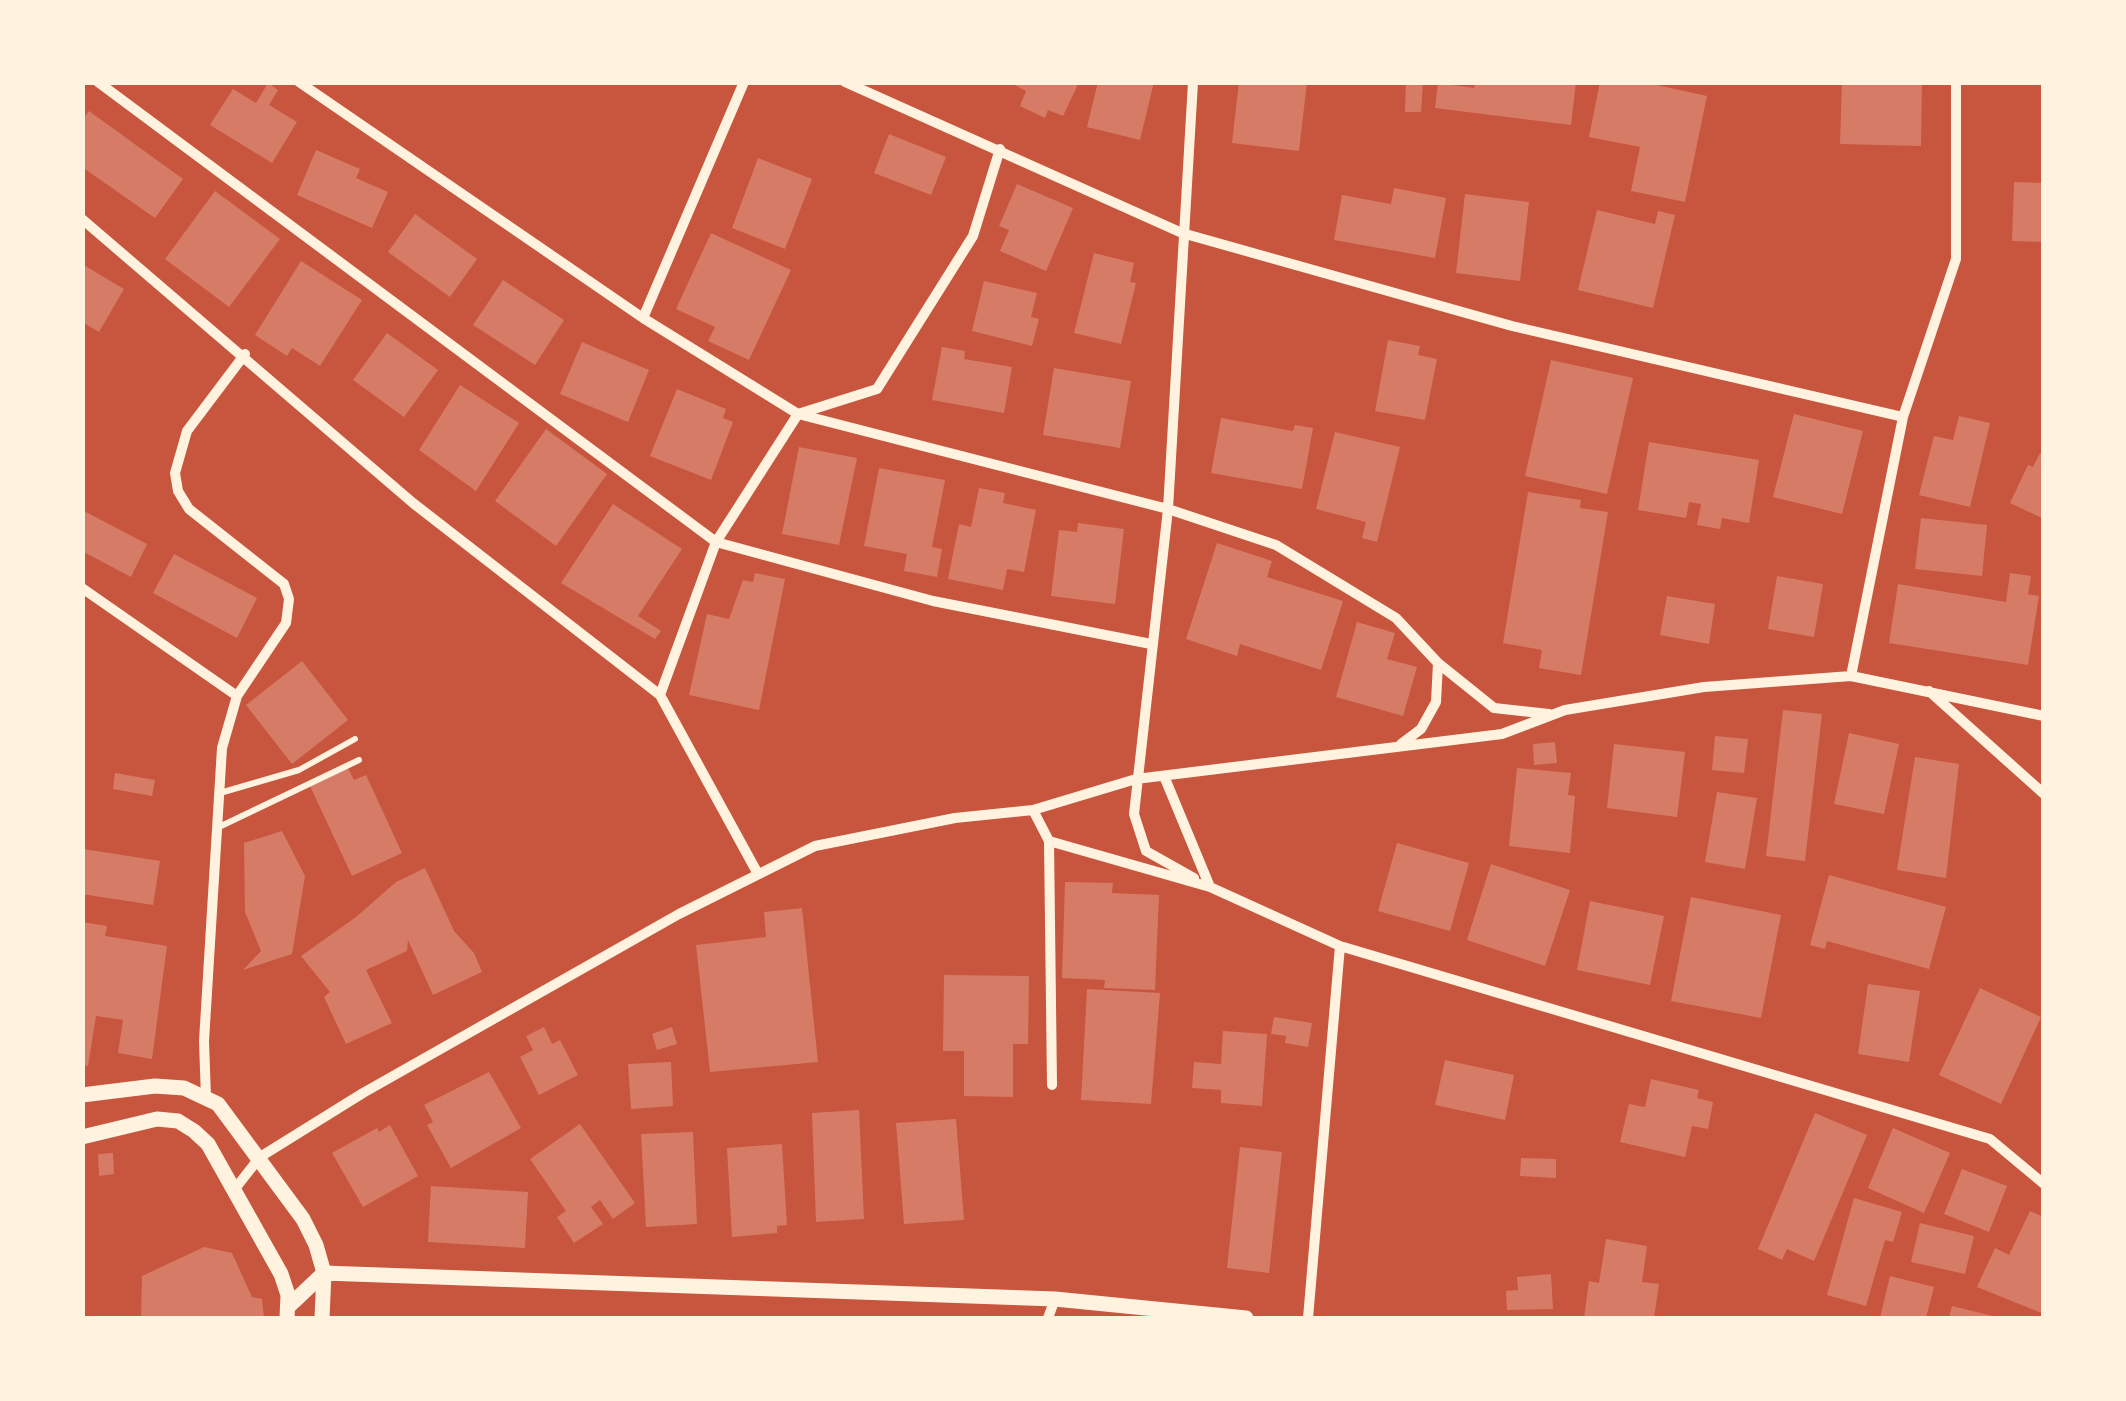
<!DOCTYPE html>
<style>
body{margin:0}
#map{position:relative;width:2126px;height:1401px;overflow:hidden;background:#c8553d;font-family:"Titillium Web",sans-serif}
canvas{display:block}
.frame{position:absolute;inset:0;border:85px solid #fff3e0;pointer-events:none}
</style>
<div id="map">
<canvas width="2126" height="1401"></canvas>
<div class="frame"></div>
</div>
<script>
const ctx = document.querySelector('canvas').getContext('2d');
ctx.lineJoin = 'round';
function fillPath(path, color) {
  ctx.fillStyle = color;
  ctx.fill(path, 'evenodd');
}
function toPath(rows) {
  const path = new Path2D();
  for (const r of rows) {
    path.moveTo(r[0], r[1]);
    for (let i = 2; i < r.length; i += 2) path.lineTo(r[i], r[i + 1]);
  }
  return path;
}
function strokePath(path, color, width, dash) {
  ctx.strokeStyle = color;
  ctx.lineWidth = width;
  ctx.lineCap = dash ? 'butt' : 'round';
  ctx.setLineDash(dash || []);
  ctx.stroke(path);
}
fillPath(toPath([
 [1009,82,1079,82,1063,116,1048,110,1045,118,1020,106,1026,91],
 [1098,82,1154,82,1140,140,1087,127],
 [1239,82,1307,82,1299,151,1232,143],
 [1406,82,1423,82,1421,112,1405,112],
 [1475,82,1576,82,1571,125,1435,108,1438,83,1474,88],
 [1600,82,1643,82,1707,96,1685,202,1631,191,1640,147,1589,137],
 [1842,82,1922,82,1921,146,1840,144],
 [268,83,278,90,269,105,297,122,272,163,210,125,233,89,256,103],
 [89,111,183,179,155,218,82,167,82,120],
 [889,134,946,157,931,195,874,173],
 [316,150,360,169,356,178,388,192,372,228,297,195],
 [758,158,812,179,785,249,732,228],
 [2014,182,2044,183,2044,242,2012,241],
 [1017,184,1073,208,1046,271,1000,251,1009,230,999,226],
 [1394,188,1446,198,1435,258,1334,240,1342,195,1391,204],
 [215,191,280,239,229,307,165,259],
 [1465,194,1529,202,1520,281,1456,273],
 [1597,210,1655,224,1658,211,1675,215,1653,308,1578,290],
 [415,214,477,259,450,297,388,252],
 [711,233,791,270,749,360,708,341,715,327,676,309],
 [1094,253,1134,263,1130,282,1136,283,1121,344,1074,333],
 [301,261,362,300,320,366,292,348,287,356,255,335],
 [82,264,124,289,99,332,82,322],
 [503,280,564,320,535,365,473,325],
 [984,281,1037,293,1031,317,1039,319,1032,346,972,331],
 [387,333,438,370,404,417,353,380],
 [1388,340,1420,346,1418,355,1437,359,1425,420,1375,411],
 [582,342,649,370,628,422,560,394],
 [942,347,965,351,964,359,1012,367,1004,413,932,400],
 [1551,360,1633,378,1607,494,1525,476],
 [1054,368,1131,381,1120,448,1043,435],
 [460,385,519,423,476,491,419,450],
 [677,389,726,409,723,418,733,422,711,480,650,456],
 [1794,414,1863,431,1842,514,1773,497],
 [1959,416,1990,423,1970,507,1919,495,1934,436,1953,440],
 [1221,418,1293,431,1295,425,1313,428,1302,489,1211,473],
 [546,429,607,474,556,546,495,501],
 [1335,432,1400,447,1377,542,1362,538,1366,522,1316,509],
 [1649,442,1759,460,1749,523,1722,518,1720,529,1697,525,1701,504,1689,502,1686,518,1638,510],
 [799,447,857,458,839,545,782,534],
 [2040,453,2044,455,2044,519,2010,503,2028,465,2033,467],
 [879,468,945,480,932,547,942,549,937,577,904,571,907,554,864,546],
 [979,488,1005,493,1003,503,1036,510,1024,572,1007,569,1003,590,948,579,959,524,971,527],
 [1528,492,1581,500,1580,508,1608,512,1581,675,1539,668,1542,650,1503,643],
 [613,504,682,549,638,616,661,631,655,639,561,583],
 [82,510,147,544,131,577,82,551],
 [1921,518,1987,525,1982,576,1915,569],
 [1078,523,1124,529,1115,604,1051,596,1059,530,1077,532],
 [1217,543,1272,561,1267,577,1343,601,1321,670,1240,644,1237,656,1186,639],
 [174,554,257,598,237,638,153,593],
 [755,573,785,579,759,710,689,695,707,614,729,619,743,580,753,582],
 [2010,573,2031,576,2028,594,2039,596,2028,665,1889,643,1898,584,2006,602],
 [1777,576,1823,584,1814,637,1768,629],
 [1667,596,1715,604,1709,644,1660,635],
 [1357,622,1395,633,1387,659,1417,667,1403,716,1336,697],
 [302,661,348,720,292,764,246,705],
 [1783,710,1822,714,1805,861,1766,856],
 [1849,733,1899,744,1884,814,1834,804],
 [1715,736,1748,739,1744,773,1712,770],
 [1555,742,1557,763,1534,765,1533,744],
 [1614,744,1685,752,1677,817,1607,808],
 [1915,757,1959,764,1946,878,1897,870],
 [348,768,354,780,366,775,402,853,352,876,310,786],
 [1517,768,1571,773,1568,795,1575,796,1570,853,1509,846],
 [115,773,155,780,152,796,113,789],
 [1717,792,1757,798,1745,869,1705,862],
 [282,831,305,876,292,954,243,970,261,951,245,912,244,843],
 [1397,843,1469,863,1450,931,1378,911],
 [84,849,160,861,153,905,82,894],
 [1491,864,1570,890,1545,966,1467,940],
 [425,868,454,931,474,953,482,972,433,995,408,940,407,951,366,970,392,1023,346,1044,324,997,330,992,301,956,356,917,396,882],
 [1829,875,1946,907,1929,969,1827,941,1825,949,1810,945],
 [1065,882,1113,883,1112,893,1159,895,1155,990,1104,988,1105,980,1062,978],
 [1691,897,1781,915,1761,1018,1671,1001],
 [1590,901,1664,916,1650,985,1577,970],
 [802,908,818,1062,710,1072,696,945,766,937,764,912],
 [82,922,107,926,105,936,167,946,152,1059,118,1053,123,1020,96,1016,88,1066,82,1065],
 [944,975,1029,976,1028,1044,1013,1044,1013,1097,964,1096,964,1051,943,1051],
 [1868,984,1920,991,1909,1062,1858,1054],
 [1980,988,2041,1017,2001,1104,1939,1075],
 [1087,989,1160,993,1151,1104,1081,1100],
 [1274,1017,1312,1023,1308,1047,1285,1043,1286,1036,1271,1034],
 [544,1027,552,1044,560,1040,578,1075,539,1095,520,1057,533,1050,526,1036],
 [672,1027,677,1044,657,1050,652,1034],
 [1223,1031,1267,1034,1262,1106,1221,1103,1221,1090,1192,1088,1194,1062,1221,1064],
 [1445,1060,1514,1075,1505,1120,1435,1105],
 [671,1062,673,1106,631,1109,628,1064],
 [489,1072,521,1128,451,1168,427,1125,433,1122,424,1105],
 [1651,1079,1699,1090,1697,1098,1713,1102,1708,1129,1692,1126,1685,1157,1620,1142,1629,1104,1645,1107],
 [859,1110,864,1219,816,1222,812,1113],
 [1815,1113,1867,1135,1814,1261,1787,1249,1782,1260,1758,1249],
 [956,1119,964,1220,904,1224,896,1123],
 [580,1124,635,1203,613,1219,600,1200,591,1207,603,1224,574,1243,557,1217,566,1211,530,1159],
 [390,1125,418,1176,363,1207,332,1153,377,1128,379,1132],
 [1893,1128,1950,1153,1924,1213,1868,1188],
 [693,1132,697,1224,646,1227,641,1134],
 [782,1144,787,1225,777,1226,777,1233,732,1237,727,1148],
 [1240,1147,1282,1152,1269,1273,1227,1268],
 [113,1153,114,1174,99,1176,98,1154],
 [1521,1158,1556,1159,1556,1178,1520,1176],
 [1962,1169,2007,1186,1989,1232,1944,1214],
 [431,1186,528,1192,525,1248,428,1242],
 [1854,1198,1902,1212,1893,1242,1885,1240,1866,1306,1827,1295],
 [2030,1211,2044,1217,2044,1314,1977,1287,1995,1248,2009,1255],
 [1920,1223,1974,1236,1965,1274,1911,1262],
 [1606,1239,1647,1246,1642,1282,1659,1284,1654,1318,1584,1318,1589,1281,1599,1283],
 [204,1247,232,1253,252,1297,262,1299,264,1318,141,1318,142,1276],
 [1551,1274,1553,1309,1507,1310,1506,1291,1518,1290,1517,1277],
 [1890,1276,1934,1287,1926,1318,1880,1318],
 [1952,1306,1997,1317,1997,1318,1949,1318]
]), '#d67c66');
strokePath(toPath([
 [220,793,299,770,355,739],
 [219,827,359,760]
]), '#fff3e0', 6);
strokePath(toPath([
 [98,82,716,542,933,601,1151,644],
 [299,82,643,318],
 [744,82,643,318,798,414,1168,509,1276,545,1396,618,1438,663,1494,708,1549,714],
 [845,82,1182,233,1512,326,1903,417],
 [1193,82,1168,509,1134,814,1146,851,1194,878],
 [82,219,413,503,660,695,758,874],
 [82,588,237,696],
 [1851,676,1903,417,1956,259,1956,82],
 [1929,691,2044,794],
 [660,695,716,542,798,414,877,389,973,236,1000,149],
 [1401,744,1421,729,1436,702,1438,663],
 [1164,776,1210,887],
 [1033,810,1049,841,1210,887,1340,946,1990,1139,2044,1184],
 [1049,841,1052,1085],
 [206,1098,204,1041,222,748,237,696,286,623,289,599,284,584,189,509,178,491,175,473,187,431,245,354],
 [234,1190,260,1157,363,1093,679,914,815,846,955,818,1033,810,1136,779,1502,734,1565,710,1704,687,1851,676,2044,716],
 [1048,1318,1055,1299],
 [1308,1318,1340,946]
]), '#fff3e0', 10);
strokePath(toPath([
 [82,1095,155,1086,184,1088,218,1104,303,1219,316,1245,324,1273,322,1318],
 [82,1137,157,1119,178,1121,194,1131,208,1144,281,1274,288,1295,287,1318],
 [289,1306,324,1273,1055,1299,1246,1318]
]), '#fff3e0', 15);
</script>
